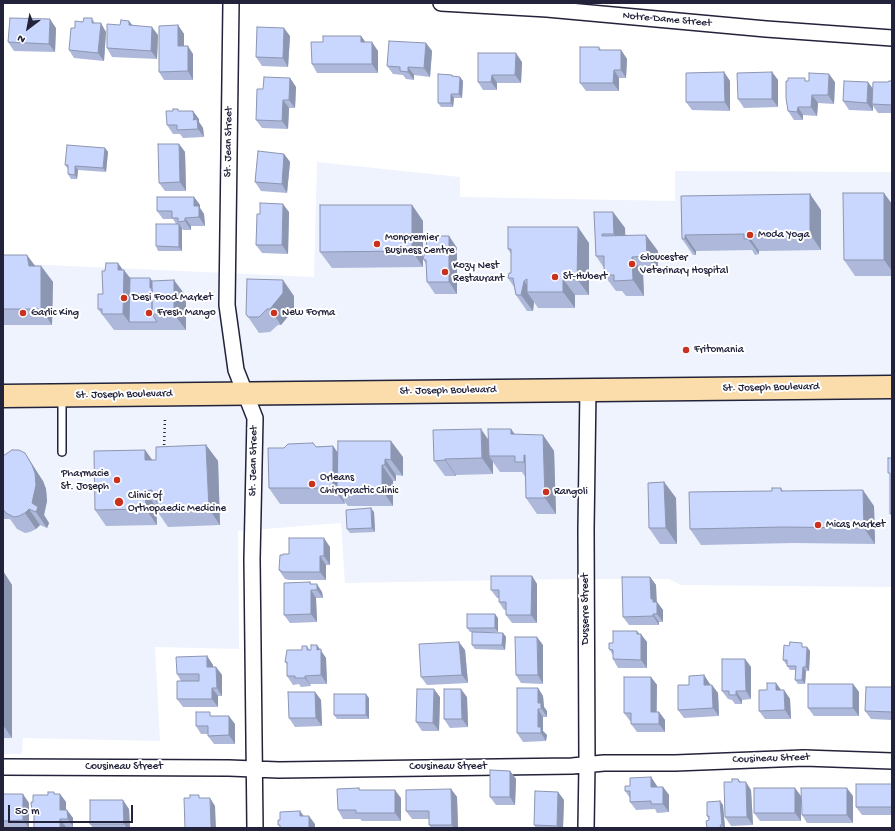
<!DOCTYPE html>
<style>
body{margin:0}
#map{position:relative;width:895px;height:831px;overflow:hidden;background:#fff;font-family:"Gochi Hand",sans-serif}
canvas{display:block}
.frame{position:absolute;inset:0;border:4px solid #22223b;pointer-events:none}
.north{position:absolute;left:8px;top:8px;width:40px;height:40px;-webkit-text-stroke:3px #fff;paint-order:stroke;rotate:212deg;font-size:11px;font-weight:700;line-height:16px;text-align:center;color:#22223b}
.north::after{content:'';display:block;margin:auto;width:14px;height:18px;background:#22223b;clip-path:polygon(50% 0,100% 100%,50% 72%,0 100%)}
.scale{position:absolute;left:8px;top:805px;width:125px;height:18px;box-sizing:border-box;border:2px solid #22223b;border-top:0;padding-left:5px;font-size:12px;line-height:14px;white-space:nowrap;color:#22223b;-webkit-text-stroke:3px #fff;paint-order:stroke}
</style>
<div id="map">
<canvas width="895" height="831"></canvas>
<div class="frame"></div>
<div class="north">N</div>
<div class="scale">50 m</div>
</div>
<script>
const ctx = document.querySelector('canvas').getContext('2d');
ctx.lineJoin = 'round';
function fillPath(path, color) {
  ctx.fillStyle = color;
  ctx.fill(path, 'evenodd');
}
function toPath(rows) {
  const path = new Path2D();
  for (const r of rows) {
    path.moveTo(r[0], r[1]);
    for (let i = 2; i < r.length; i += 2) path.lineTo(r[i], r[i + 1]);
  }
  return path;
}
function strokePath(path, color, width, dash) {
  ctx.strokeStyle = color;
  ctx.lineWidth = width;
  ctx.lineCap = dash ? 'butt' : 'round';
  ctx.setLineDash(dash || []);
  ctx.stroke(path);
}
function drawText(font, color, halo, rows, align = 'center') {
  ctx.font = font + ' "Gochi Hand",sans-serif';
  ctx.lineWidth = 4;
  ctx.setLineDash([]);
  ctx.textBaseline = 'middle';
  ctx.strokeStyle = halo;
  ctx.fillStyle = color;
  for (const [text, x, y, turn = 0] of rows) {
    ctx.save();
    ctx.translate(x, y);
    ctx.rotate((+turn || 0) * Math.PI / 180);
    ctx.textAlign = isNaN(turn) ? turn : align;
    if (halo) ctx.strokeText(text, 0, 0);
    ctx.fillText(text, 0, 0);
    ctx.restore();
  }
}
fillPath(toPath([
 [317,162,460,177,460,197,675,201,675,171,892,172,892,587,681,585,669,579,570,579,345,583,341,523,238,531,239,649,155,647,160,741,23,738,22,754,3,754,3,263,314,277]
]), '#eff3fe');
const lane = toPath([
 [62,452,62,398]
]);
const street = toPath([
 [231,3,227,305,236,370,255,418,252,559,255,828],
 [441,3,547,9,766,29,892,38],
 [3,767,229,768,279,770,572,766,604,763,675,763,804,758,892,761],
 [586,828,587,764,586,529,588,389]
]);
const primary = toPath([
 [3,396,892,387]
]);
strokePath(lane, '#22223b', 10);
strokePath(street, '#22223b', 18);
strokePath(primary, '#22223b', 25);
strokePath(toPath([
 [164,449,165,417]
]), '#22223b', 2.5, [1, 3]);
strokePath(lane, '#fff', 7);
strokePath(street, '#fff', 15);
strokePath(primary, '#faddab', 22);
fillPath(toPath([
 [92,18,95,23,106,32,104,61,74,58,69,50,75,28,83,22],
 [129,21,133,26,158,35,157,59,112,57,107,48,120,25],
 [178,25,184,34,184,46,193,54,193,80,164,80,159,72],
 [56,28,55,52,14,51,8,42],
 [290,36,288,67,262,66,256,57],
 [361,36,365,42,378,51,378,73,317,73,312,64,323,42],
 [426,43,432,51,430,77,414,75,414,80,406,79,403,75,393,74,387,66],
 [599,47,601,50,621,50,627,59,626,78,619,78,619,91,586,91,580,83],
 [478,53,522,62,521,83,497,83,497,90,483,90,478,82],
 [724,72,730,81,730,111,692,110,686,102],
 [772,72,778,80,778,107,744,108,738,99],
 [452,75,453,76,460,77,463,81,462,98,454,98,453,107,441,107,438,103],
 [290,78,296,87,295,108,289,108,288,129,262,128,256,120],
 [807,81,835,82,834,104,818,103,817,116,803,115,803,120,794,120,788,111],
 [892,81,892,113,878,113,873,106,873,111,849,110,843,101],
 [180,111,199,119,199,122,203,128,204,137,183,138,180,134,173,134,167,125],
 [179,144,185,152,186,191,165,191,159,183],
 [105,148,108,152,106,172,78,170,77,179,71,179,68,174,68,169,65,165],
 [284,154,290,162,287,193,261,191,255,182],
 [681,196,821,210,821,250,759,251,759,254,755,255,752,250,696,251,696,255,693,255,682,239],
 [194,197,200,205,200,208,204,214,205,226,191,226,191,230,183,230,181,226,180,226,182,228,182,251,158,251,156,246,176,224,173,219,163,219,157,211],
 [892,204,892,276,855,276,844,260],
 [412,205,423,221,423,257,449,236,457,248,457,294,435,294,427,282,426,264,423,259,423,267,332,268,320,252],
 [289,212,288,254,262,253,256,245],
 [594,212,613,212,625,228,625,235,658,251,658,272,643,273,644,296,626,296,622,291,616,291,604,275,604,268,596,256],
 [589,243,589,295,575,295,575,308,538,308,534,302,533,311,527,311,516,295,514,287,508,278,511,273,511,254,508,249],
 [3,255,36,266,41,266,53,282,52,325,3,325],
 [118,263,123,270,130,278,152,281,186,296,186,330,114,330,98,309,103,294,105,271],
 [294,296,294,309,281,325,278,325,270,332,259,333,246,314],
 [511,429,515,435,543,435,554,451,556,514,537,514,526,498,526,478,522,472,500,472,493,462,493,474,456,475,456,476,445,476,434,461],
 [206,445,218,461,220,525,168,527,157,511,157,507,156,507,157,525,106,526,95,510,145,450,152,460,156,460],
 [333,446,338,453,403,457,403,476,396,475,396,481,393,481,393,506,348,506,344,501,345,504,280,504,269,488,284,448],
 [3,456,43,481,46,489,47,501,44,515,49,523,47,528,40,525,36,529,30,532,25,533,17,529,10,519,3,519],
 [664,482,676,498,677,544,660,544,649,528],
 [781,488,783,491,874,506,875,544,794,543,701,545,690,529,772,491],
 [374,512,375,532,350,533,347,529],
 [330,547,330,565,326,565,326,580,289,580,285,579,279,570,289,554],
 [3,571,12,585,12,738,3,738],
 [532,576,537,584,537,623,512,623,506,615,506,610,504,610,499,602,499,598,497,598,491,590],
 [650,577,656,585,656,602,657,602,663,610,663,622,659,622,659,625,629,625,623,617],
 [310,582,311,584,322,592,323,598,316,598,317,622,290,623,284,615],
 [498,618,498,632,470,632,467,628],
 [503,633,506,637,505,650,475,649,472,645],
 [639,634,647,642,647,668,618,668,613,659,613,655,609,649,613,643],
 [317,645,326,658,327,684,310,684,311,686,301,687,299,684,293,685,287,676,287,664,285,662,307,646,310,650,311,650],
 [543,645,543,684,521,683,516,675],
 [805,647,807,647,810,651,809,671,806,671,805,684,798,684,795,680,795,670,790,670,787,666,787,664,786,664,783,660],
 [465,650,468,683,427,685,421,677],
 [207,656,213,665,213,667,216,667,222,675,222,696,218,696,218,707,183,707,177,699,181,681,177,674],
 [745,659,751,667,751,699,742,700,742,704,735,704,732,700,728,699,722,691],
 [704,675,710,685,718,693,719,716,684,718,678,710,689,685],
 [651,677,657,685,657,712,659,712,665,720,665,732,637,732,631,724,631,721,630,721,624,713],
 [853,684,859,692,859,716,814,716,808,708],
 [892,687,892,720,871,719,865,711],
 [538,688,543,696,544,707,547,711,547,717,543,717,543,731,547,735,546,741,523,742,517,733],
 [781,690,784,690,790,699,791,719,765,719,759,711],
 [315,692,321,700,322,726,295,727,289,718],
 [440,697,439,731,422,731,416,722],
 [467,697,468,727,450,728,444,719],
 [369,698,369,719,337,719,334,715],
 [212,716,235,724,235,744,214,744,208,736,208,734,201,734,196,726],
 [510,771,516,779,515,805,496,805,490,797],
 [651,777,657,786,657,787,663,787,669,795,669,812,657,813,655,809,636,810,630,802,630,798,625,791,630,786],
 [738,779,741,782,751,790,753,825,731,826,725,817,732,782],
 [892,784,892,815,862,815,856,807],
 [451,789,457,797,458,828,431,828,429,825,429,819,412,819,406,811],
 [360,790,401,798,401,821,362,821,360,819,343,819,338,810],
 [558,792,564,800,563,828,536,828,534,825],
 [3,794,29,803,29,828,3,828],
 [60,794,66,802,66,810,67,810,73,818,73,827,66,827,66,828,34,828,34,814,32,811,33,802,48,795],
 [801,796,801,821,760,821,754,813],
 [853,796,853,823,807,823,802,815],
 [720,801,723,805,725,828,707,828,709,820,707,816],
 [129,809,130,828,93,828,90,824]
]), '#adb8da');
fillPath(toPath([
 [50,19,56,28,55,52,49,44],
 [129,21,135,29,129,25],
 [101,23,106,32,104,61,98,53],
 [178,25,184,34,184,54,178,46],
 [152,27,158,35,157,59,151,51],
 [284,28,290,36,288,67,283,58],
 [361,36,367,44,361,42],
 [372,42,378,51,378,73,372,64],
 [426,43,432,51,430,77,424,68],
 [188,46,193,54,193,80,188,71],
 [621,50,627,59,626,78,621,70],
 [516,53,522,62,521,83,515,75],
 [408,67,414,75,414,80,408,72],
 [614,70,619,78,619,91,613,83],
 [724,72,730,81,730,111,725,102],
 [772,72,778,80,778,107,772,99],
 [829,74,835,82,834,104,828,95],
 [492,75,497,83,497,90,491,82],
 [460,77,463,81,462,98,459,94],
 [290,78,296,87,295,108,289,100],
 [868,82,874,90,872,104,873,106,873,111,867,103],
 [451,94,454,98,453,107,451,103],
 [812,95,818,103,817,116,811,107],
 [283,100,289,108,288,129,282,121],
 [798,107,803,115,803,120,797,112],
 [193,111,199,119,199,122,203,128,204,137,198,129,193,120],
 [179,144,185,152,186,191,180,182],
 [105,148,108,152,106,172,103,168],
 [284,154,290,162,287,193,282,184],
 [75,166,78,170,77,179,75,175],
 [884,193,892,204,892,271,884,260],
 [810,194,821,210,821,250,810,234],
 [194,197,200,205,200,208,204,214,205,226,199,217,194,206],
 [283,204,289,212,288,254,282,245],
 [412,205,423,221,423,267,412,251],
 [613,212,625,228,626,250,614,234],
 [185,218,191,226,191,230,185,221],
 [179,224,182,228,182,251,179,247],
 [578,227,589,243,589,295,577,279],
 [646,235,658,251,658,272,647,256],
 [685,235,696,251,696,255,685,239],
 [748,235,759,251,759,254,748,239],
 [449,236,457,248,457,294,449,282],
 [27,255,39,271,29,266],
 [632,257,643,273,644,296,633,280],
 [118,263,124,272,124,270,136,286,129,322,123,314],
 [41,266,53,282,52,325,41,309],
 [150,278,156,286,156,296,150,288],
 [563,279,575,295,575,308,563,292],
 [174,280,186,296,186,330,174,314],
 [283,280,294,296,294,309,281,325,270,309],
 [524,281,532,292,527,292,534,302,533,311,521,295],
 [481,429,492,445,489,456,493,462,493,474,482,458],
 [511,429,522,445,511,434],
 [543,435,554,451,556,514,545,498],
 [391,441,403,457,403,476,391,460],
 [206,445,218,461,220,525,209,509],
 [333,446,344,462,337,490,344,501,345,504,333,488],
 [145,450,156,465,145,460],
 [25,453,43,481,46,489,47,501,44,515,49,523,47,528,36,512,32,503],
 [524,455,535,471,535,478,524,462],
 [385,459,396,475,396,481,385,465],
 [445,459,456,475,456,476,445,460],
 [382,465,393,481,393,506,382,490],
 [664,482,676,498,677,544,666,528],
 [863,490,874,506,875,544,864,528],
 [145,491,156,507,157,525,146,509],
 [371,508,374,512,375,532,372,528],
 [29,509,40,525,36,529,25,513],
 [324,538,330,547,330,565,324,556],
 [320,556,326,565,326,580,320,572],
 [3,571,12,585,12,738,3,725],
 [532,576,537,584,537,623,531,615],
 [650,577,656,585,657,604,657,602,663,610,663,622,657,614,651,599],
 [317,584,322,592,323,598,317,590],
 [311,590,316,598,317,622,311,614],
 [495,614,498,618,498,632,495,628],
 [653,614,659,622,659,625,653,616],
 [637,631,641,636,641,634,647,642,647,668,641,660],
 [503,633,506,637,505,650,502,645],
 [537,637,543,645,543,684,538,675],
 [459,642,465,650,468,683,462,675],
 [317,645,326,658,327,684,321,675,317,650],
 [807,647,810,651,809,671,806,667],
 [207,656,213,665,213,676,207,667],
 [745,659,751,667,751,699,746,691],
 [216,667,222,675,222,696,217,688],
 [803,667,806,671,805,684,802,680],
 [704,675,710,684,710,693,704,685],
 [305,676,310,684,311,686,305,678],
 [651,677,657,685,656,720,651,712],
 [776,683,782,691,776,690],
 [853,684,859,692,859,716,853,708],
 [712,685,718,693,719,716,713,708],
 [212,688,218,696,218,707,212,699],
 [538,688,543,696,544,707,547,711,547,717,538,703],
 [434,689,440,697,439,731,433,723],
 [461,689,467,697,468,727,462,719],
 [784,690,790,699,791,719,785,710],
 [736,691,742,700,742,704,736,695],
 [315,692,321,700,322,726,316,718],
 [366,694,369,698,369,719,366,715],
 [538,709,543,717,543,731,547,735,546,741,541,733,538,727],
 [659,712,665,720,665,732,659,724],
 [229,716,235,724,235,744,229,735],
 [510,771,516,779,515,805,510,797],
 [651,777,657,786,657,795,651,787],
 [746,782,751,790,753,825,747,817],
 [663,787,669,795,669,812,663,804],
 [795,788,801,796,801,821,795,813],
 [847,788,853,796,853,823,847,815],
 [451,789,457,797,458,828,454,828,452,825],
 [395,790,401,798,401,821,395,813],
 [558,792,564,800,563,828,558,828,557,826],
 [23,794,29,803,29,828,23,820],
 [60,794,66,802,66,818,60,810],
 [210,798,215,806,216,828,211,828],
 [123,800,129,809,130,828,127,828,124,824],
 [720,801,723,805,725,828,724,828,722,825],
 [67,810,73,818,73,827,68,819],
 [300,811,306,819,300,816],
 [309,816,315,824,315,828,309,828],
 [60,819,66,827,66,828,60,828]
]), '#8d96b1');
const building = toPath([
 [10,18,50,19,49,44,8,42,10,18],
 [84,18,92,18,92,23,101,23,98,53,69,50,71,28,75,28,75,21,83,22,84,18],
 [121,20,129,21,129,25,152,27,151,51,107,48,107,24,120,25,121,20],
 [178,25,178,46,188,46,188,71,159,72,159,26,178,25],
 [257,27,284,28,283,58,256,57,257,27],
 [323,36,361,36,361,42,372,42,372,64,312,64,311,42,323,42,323,36],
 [389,41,426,43,424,68,408,67,408,72,400,71,400,67,387,66,389,41],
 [580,47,599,47,599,50,621,50,621,70,614,70,613,83,580,83,580,47],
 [478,53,516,53,515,75,492,75,491,82,478,82,478,53],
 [724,72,725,102,686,102,686,73,724,72],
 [772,72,772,99,738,99,737,73,772,72],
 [809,73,829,74,828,95,812,95,811,107,798,107,797,112,788,111,786,98,786,81,788,81,788,78,805,78,805,81,809,81,809,73],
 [438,74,452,75,452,76,460,77,459,94,451,94,451,103,438,103,438,74],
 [264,77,290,78,289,100,283,100,282,121,256,120,257,89,263,89,264,77],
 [844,81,868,82,867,103,843,101,844,81],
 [889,81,892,81,892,105,872,104,873,82,888,82,889,81],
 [173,109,178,109,178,111,193,111,194,118,193,120,197,119,198,129,177,130,177,125,167,125,166,111,173,111,173,109],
 [158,144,179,144,180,182,159,183,158,144],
 [67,145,105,148,103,168,75,166,75,175,68,174,68,165,65,165,67,145],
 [258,151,284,154,282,184,255,182,258,151],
 [843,193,884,193,884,260,844,260,843,193],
 [810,194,810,234,748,235,748,239,744,239,744,234,685,235,685,239,682,239,681,196,810,194],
 [157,197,194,197,194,206,199,206,199,217,185,218,185,221,178,222,178,218,172,218,172,211,157,211,157,197],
 [260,203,283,204,282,245,256,245,257,214,260,214,260,203],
 [320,205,412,205,412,251,320,252,320,205],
 [594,212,613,212,614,234,602,234,602,236,646,235,647,256,632,257,633,280,614,281,614,275,604,275,604,256,596,256,594,212],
 [156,224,179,224,179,247,156,246,156,224],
 [508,227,578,227,577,279,563,279,563,292,527,292,527,279,524,281,521,295,516,295,513,278,508,278,509,273,511,273,511,249,508,249,508,227],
 [427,236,449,236,449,282,427,282,426,260,423,259,426,249,427,236],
 [3,255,27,255,29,266,41,266,41,309,3,309,3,255],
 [106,263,118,263,118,270,124,270,123,314,102,314,102,309,98,309,98,294,103,294,102,271,105,271,106,263],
 [130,278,150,278,150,288,152,288,152,314,157,322,129,322,130,278],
 [247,279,283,280,283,293,270,309,267,309,259,317,248,317,246,314,247,279],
 [174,280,174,314,152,314,152,281,174,280],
 [481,429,482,458,445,459,445,460,434,461,433,430,481,429],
 [488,429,511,429,511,434,543,435,545,498,526,498,525,455,524,455,524,462,515,462,515,456,489,456,488,429],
 [338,441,391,441,391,460,385,459,385,465,382,465,382,490,337,490,338,441],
 [313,443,316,447,333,446,333,488,269,488,268,448,284,448,288,444,313,443],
 [206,445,209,509,157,511,157,497,152,498,152,490,145,491,146,509,95,510,94,451,145,450,145,460,156,460,156,447,206,445],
 [12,450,19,450,25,453,32,465,35,473,36,485,32,503,38,507,36,512,29,509,25,513,19,516,14,517,6,513,3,509,3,456,12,450],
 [888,458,892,458,892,514,890,514,890,473,888,473,888,458],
 [664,482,666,528,649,528,648,483,664,482],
 [772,488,781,488,781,491,863,490,864,528,783,527,690,529,689,492,772,491,772,488],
 [371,508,372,528,347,529,346,510,371,508],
 [289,538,324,538,324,556,320,556,320,572,283,572,279,570,280,555,283,555,283,554,289,554,289,538],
 [491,576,532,576,531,615,506,615,506,602,499,602,499,590,491,590,491,576],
 [622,577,650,577,651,599,653,599,653,602,657,602,657,614,653,614,653,616,623,617,622,577],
 [310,582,310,584,317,584,317,590,311,590,311,614,284,615,284,583,310,582],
 [467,614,495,614,495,628,467,628,467,614],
 [613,631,637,631,637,634,641,634,641,660,613,659,613,650,609,649,609,643,613,643,613,631],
 [472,632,503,633,502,645,472,645,472,632],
 [515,637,537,637,538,675,516,675,515,637],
 [459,642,462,675,421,677,419,644,459,642],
 [790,642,802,643,802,647,807,647,806,667,803,667,802,680,795,680,796,666,787,666,787,660,783,660,784,645,789,646,790,642],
 [311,645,317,645,317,650,321,649,321,675,305,676,305,678,295,678,295,676,287,676,287,662,285,662,287,650,302,650,302,646,307,646,307,650,311,650,311,645],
 [207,656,207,667,216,667,217,688,212,688,212,699,177,699,177,681,199,681,199,674,177,674,176,657,207,656],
 [722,659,745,659,746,691,736,691,736,695,729,695,729,691,722,691,722,659],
 [704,675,704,685,712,685,713,708,678,710,678,685,689,685,689,676,704,675],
 [624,677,651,677,651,712,659,712,659,724,631,724,631,713,624,713,624,677],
 [767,683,776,683,776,690,784,690,785,710,759,711,759,690,767,690,767,683],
 [808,684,853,684,853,708,808,708,808,684],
 [866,687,892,687,892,712,865,711,866,687],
 [517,688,538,688,538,703,541,703,541,709,538,709,538,727,541,727,541,733,517,733,517,688],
 [417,689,434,689,433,723,416,722,417,689],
 [444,689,461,689,462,719,444,719,444,689],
 [288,692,315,692,316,718,289,718,288,692],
 [334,694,366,694,366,715,334,715,334,694],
 [196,712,210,712,210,716,229,716,229,735,208,736,208,726,196,726,196,712],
 [490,770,510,771,510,797,490,797,490,770],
 [651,777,651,787,663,787,663,804,651,804,651,801,630,802,630,791,625,791,625,786,630,786,630,778,651,777],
 [732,779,738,779,739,782,746,782,747,817,725,817,724,782,732,782,732,779],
 [856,784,892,784,892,807,856,807,856,784],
 [359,788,359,790,395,790,395,813,356,813,356,810,338,810,337,789,359,788],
 [754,788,795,788,795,813,754,813,754,788],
 [801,788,847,788,847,815,802,815,801,788],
 [451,789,452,825,429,825,429,811,406,811,406,790,451,789],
 [535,791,558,792,557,826,534,825,535,791],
 [48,792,54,792,54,794,60,794,60,810,67,810,68,819,60,819,60,828,34,828,34,811,32,811,31,802,33,802,33,795,48,795,48,792],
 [3,794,23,794,23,820,3,821,3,794],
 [190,795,199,795,199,798,210,798,211,828,185,828,184,798,190,798,190,795],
 [90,800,123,800,124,824,90,824,90,800],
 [720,801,722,825,720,825,721,828,707,828,706,821,709,820,709,816,707,816,707,802,720,801],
 [300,811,300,816,309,816,309,828,280,828,280,825,278,825,278,820,280,820,280,812,300,811]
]);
fillPath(building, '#c9d6fd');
strokePath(building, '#8d96b1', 1);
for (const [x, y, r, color] of [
 [750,235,4,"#c8321e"],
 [377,244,4,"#c8321e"],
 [632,264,4,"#c8321e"],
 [445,272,4,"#c8321e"],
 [555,277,4,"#c8321e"],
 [124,298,4,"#c8321e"],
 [23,313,4,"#c8321e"],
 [149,313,4,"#c8321e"],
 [274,313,4,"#c8321e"],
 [686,350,4,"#c8321e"],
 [117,480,4,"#c8321e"],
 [312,484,4,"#c8321e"],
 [546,492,4,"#c8321e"],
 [119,502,5,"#c8321e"],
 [818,525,4,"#c8321e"]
]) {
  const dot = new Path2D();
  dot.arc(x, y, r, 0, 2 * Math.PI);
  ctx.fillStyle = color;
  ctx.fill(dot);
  strokePath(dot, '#fff', 1.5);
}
drawText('11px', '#22223b', '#fff', [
 ["Notre-Dame Street",667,20,5],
 ["St. Jean Street",229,142,-89],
 ["St. Joseph Boulevard",771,388,-1],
 ["St. Joseph Boulevard",448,391,-1],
 ["St. Joseph Boulevard",124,395,-1],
 ["St. Jean Street",254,461,-89],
 ["Dusserre Street",586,609,-90],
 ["Cousineau Street",771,759,-2],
 ["Cousineau Street",124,767],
 ["Cousineau Street",448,767]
]);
drawText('11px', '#22223b', '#fff', [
 ["Moda Yoga",758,235],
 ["Monpremier",385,238],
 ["Business Centre",385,251],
 ["Gloucester",640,258],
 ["Veterinary Hospital",640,271],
 ["Kozy Nest",453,266],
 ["Restaurant",453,279],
 ["St-Hubert",563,277],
 ["Desi Food Market",132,298],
 ["Garlic King",31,313],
 ["Fresh Mango",157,313],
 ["New Forma",282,313],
 ["Fritomania",694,350],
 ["Pharmacie",109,474,"right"],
 ["St. Joseph",109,487,"right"],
 ["Orleans",320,478],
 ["Chiropractic Clinic",320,491],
 ["Rangoli",554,492],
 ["Clinic of",128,496],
 ["Orthopaedic Medicine",128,509],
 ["Micas Market",826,525]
], 'left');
</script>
